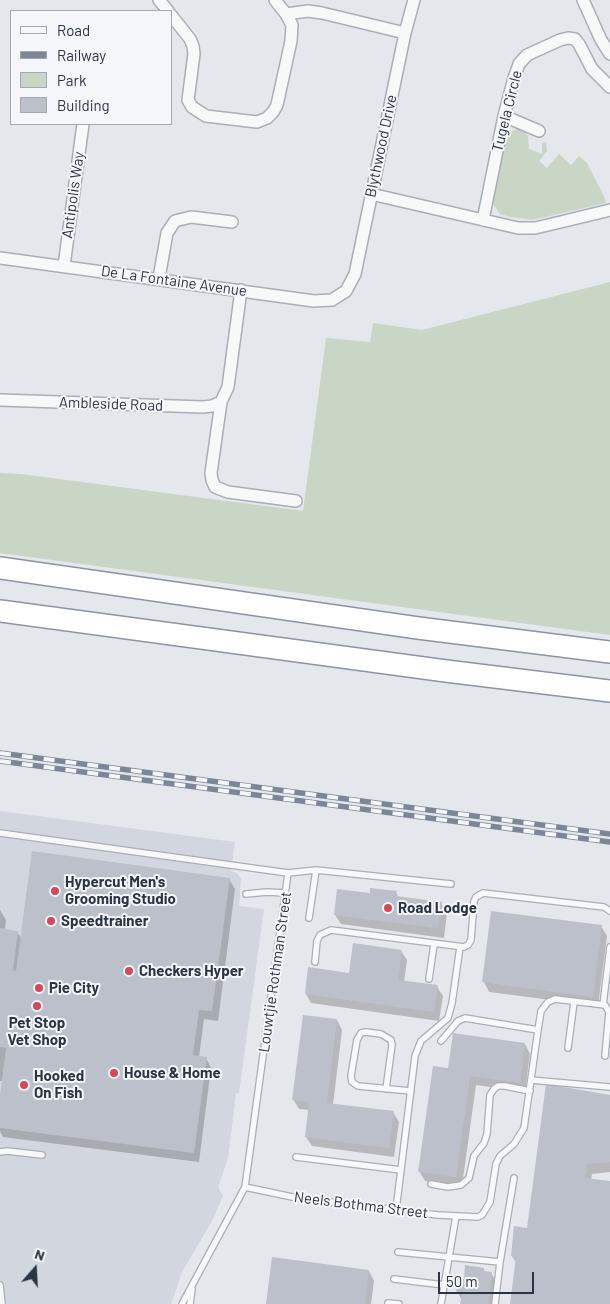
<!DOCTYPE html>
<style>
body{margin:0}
#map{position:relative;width:610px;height:1304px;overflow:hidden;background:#e4e7ec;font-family:Barlow,sans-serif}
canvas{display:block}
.legend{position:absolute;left:10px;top:10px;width:162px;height:115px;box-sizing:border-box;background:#f4f6f9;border:1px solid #a4a8b1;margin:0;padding:6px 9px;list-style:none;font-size:15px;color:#2b3445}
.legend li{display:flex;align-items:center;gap:10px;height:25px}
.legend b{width:25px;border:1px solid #a4a8b1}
.north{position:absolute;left:10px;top:1244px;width:50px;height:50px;-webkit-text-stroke:4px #f4f6f9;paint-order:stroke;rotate:19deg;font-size:14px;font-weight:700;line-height:20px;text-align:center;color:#2b3445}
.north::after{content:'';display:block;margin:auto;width:18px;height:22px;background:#2b3445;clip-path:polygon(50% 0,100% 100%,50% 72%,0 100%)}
.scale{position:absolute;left:438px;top:1272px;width:96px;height:22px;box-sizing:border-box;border:2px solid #2b3445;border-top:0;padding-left:6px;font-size:15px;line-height:18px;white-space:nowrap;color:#2b3445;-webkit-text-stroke:4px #f4f6f9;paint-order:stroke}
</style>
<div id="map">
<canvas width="610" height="1304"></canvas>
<ul class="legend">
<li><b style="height:6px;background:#f7f8fa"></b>Road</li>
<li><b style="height:6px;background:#7d8696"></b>Railway</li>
<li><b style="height:14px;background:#c9d6c5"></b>Park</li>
<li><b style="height:14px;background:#bbc0ca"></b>Building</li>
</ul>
<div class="north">N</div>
<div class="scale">50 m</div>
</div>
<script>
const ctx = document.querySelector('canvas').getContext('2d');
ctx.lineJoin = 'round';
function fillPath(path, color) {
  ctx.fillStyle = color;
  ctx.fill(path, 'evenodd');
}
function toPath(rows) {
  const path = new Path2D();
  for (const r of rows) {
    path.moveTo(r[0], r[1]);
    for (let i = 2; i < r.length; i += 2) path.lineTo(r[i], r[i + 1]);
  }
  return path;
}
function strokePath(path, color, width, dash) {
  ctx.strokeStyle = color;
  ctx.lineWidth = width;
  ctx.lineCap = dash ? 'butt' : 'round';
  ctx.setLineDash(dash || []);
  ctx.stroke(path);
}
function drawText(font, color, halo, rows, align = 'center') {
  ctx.font = font + ' Barlow,sans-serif';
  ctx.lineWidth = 4;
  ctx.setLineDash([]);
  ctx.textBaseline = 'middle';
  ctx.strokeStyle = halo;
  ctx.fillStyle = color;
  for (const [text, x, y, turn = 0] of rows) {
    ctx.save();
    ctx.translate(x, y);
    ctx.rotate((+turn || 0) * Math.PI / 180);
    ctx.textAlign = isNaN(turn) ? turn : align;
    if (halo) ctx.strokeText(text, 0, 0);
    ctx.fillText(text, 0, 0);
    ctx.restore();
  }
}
fillPath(toPath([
 [0,811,235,842,231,871,237,873,241,879,239,906,264,909,239,1093,236,1093,228,1158,218,1187,223,1196,212,1221,182,1272,171,1304,0,1304]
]), '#d2d6de');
fillPath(toPath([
 [518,129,522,130,528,136,529,149,542,154,542,143,546,142,547,151,539,161,547,168,559,154,571,165,579,156,587,163,604,196,606,203,532,220,510,217,500,214,494,205,493,195,507,134,514,130],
 [610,282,610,635,0,553,0,473,21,474,303,511,326,338,370,342,373,323,422,330]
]), '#c9d6c5');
fillPath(toPath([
 [229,879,235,889,218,1021,204,1019,199,1057,206,1058,211,1068,199,1162,3,1137,0,1131,0,1107,3,1081,0,1081,0,910,6,920,5,930,17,932,22,939],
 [396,892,399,898,441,903,447,913,444,938,341,924,335,915,371,895],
 [601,926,607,936,598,1006,489,992,484,982],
 [401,951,407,960,404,982,437,987,443,996,439,1021,311,1003,306,994],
 [337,1020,342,1030,333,1105,393,1112,399,1122,394,1157,312,1146,306,1137,309,1110,299,1109,293,1099],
 [525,1044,530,1054,525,1092,476,1085,462,1186,425,1181,419,1171,449,1069],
 [610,1096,610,1172,592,1174,591,1180,610,1182,610,1304,511,1304,517,1264,512,1256],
 [483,1269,485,1273,491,1273,496,1281,493,1304,462,1304,462,1301,458,1293,465,1280],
 [369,1271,374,1281,371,1304,267,1304]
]), '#0003');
fillPath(toPath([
 [32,851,230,878,212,1011,199,1010,193,1055,207,1057,194,1153,0,1128,0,1096,6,1048,0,1047,0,928,18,931,13,970,16,971],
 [370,888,397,891,396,896,442,902,438,928,334,915,337,889,370,893],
 [491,911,602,925,593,997,482,982],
 [353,943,402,950,398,980,438,985,434,1012,305,994,308,967,349,973],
 [303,1015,337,1019,327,1103,394,1111,389,1148,305,1137,309,1102,292,1100],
 [453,1033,525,1043,520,1083,470,1076,456,1177,418,1172,433,1066,448,1068],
 [546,1084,610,1095,610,1162,587,1164,585,1178,610,1181,610,1304,510,1304,516,1257,511,1256,514,1226,527,1228],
 [272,1257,369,1270,365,1304,266,1304],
 [465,1265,484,1268,484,1271,492,1272,488,1304,460,1304,462,1294,456,1293,458,1278,464,1279]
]), '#bbc0ca');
const service = toPath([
 [0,833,288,873,316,870,451,884],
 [246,894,267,892,285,893],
 [309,918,316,870],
 [315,962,317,941,320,935,331,930,464,947,468,945,471,940,474,901,476,897,483,893,604,907,610,911],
 [429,979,434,944],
 [603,1005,610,947],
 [538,1030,541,1011,548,1002,555,999,605,1005,609,1012,605,1056],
 [568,1048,574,1002],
 [531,1080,610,1087],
 [386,1089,392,1045,391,1040,381,1034,366,1032,361,1033,357,1040,351,1076,352,1082,358,1086,411,1091],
 [0,1152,7,1151,42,1155],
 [296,1157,401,1170],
 [431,1184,448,1187,461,1185,469,1178,474,1156,484,1143,487,1134,490,1095,494,1089,498,1086,505,1086,530,1091],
 [245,1187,297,1198,438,1215,478,1217,482,1215,490,1202,496,1164,500,1156,514,1144,524,1128,538,1030,465,1018,458,1021,441,1041],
 [396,1210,415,1056,421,1041,448,1018,452,1003,460,947],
 [456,1216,449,1257,500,1262,495,1304],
 [398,1252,449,1257,441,1304],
 [500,1262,514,1178],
 [394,1279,444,1285],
 [0,1285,2,1304],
 [388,1303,399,1304],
 [182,1304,245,1187,288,873],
 [190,1304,192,1289]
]);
const minor = toPath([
 [159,0,168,11],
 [583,0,601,40,610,54],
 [286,14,308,11,322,13,405,33],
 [171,15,190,39,193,46,194,54,188,100,192,107,206,116,257,122,267,118,273,112,277,105,291,41,292,25,286,14,275,0],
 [504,116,539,131],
 [371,194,518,228,535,228,548,225,610,210],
 [483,220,504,116,514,78,519,64,527,55,560,40,568,38,575,39,579,44,592,69,610,87],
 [0,258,314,301,332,300,346,291,355,274,405,33,414,0],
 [64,266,83,124],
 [159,278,167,233,175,221,191,217,232,222],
 [241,290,228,387,221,402,211,473,212,480,215,487,228,492,296,501],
 [0,400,203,407,212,406,221,402]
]);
const motorway = toPath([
 [0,568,418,628,610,652],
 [0,611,446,671,610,691]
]);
strokePath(service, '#a9aeb7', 8);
strokePath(minor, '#a9aeb7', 14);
strokePath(motorway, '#8b94a3', 24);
strokePath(service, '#f7f8fa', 5.5);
strokePath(minor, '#f7f8fa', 11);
strokePath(motorway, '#fff', 21);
const rail = toPath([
 [0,753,610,834],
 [0,761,610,842]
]);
strokePath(rail, '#7d8696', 5.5);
strokePath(rail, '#f4f6f9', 4, [11]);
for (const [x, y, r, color] of [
 [55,891,5,"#d1495b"],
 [388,908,5,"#d1495b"],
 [51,921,5,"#d1495b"],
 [129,971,5,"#d1495b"],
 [39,988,5,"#d1495b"],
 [37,1006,5,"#d1495b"],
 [114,1073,5,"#d1495b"],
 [24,1085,5,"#d1495b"]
]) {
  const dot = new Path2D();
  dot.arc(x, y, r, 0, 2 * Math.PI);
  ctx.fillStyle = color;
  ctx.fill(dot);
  strokePath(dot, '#f4f6f9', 2);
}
drawText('15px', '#2b3445', '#f4f6f9', [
 ["Tugela Circle",507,111,-76],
 ["Blythwood Drive",381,146,-78],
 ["Antipolis Way",73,195,-82],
 ["De La Fontaine Avenue",174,281,8],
 ["Ambleside Road",111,404,2],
 ["Louwtjie Rothman Street",275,972,-82],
 ["Neels Bothma Street",361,1205,7]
]);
drawText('bold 15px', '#2b3445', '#f4f6f9', [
 ["Hypercut Men's",65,882],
 ["Grooming Studio",65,899],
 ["Road Lodge",398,908],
 ["Speedtrainer",61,921],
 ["Checkers Hyper",139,971],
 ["Pie City",49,988],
 ["Pet Stop",37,1023,"center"],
 ["Vet Shop",37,1040,"center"],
 ["House & Home",124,1073],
 ["Hooked",34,1076],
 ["On Fish",34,1093]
], 'left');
</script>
